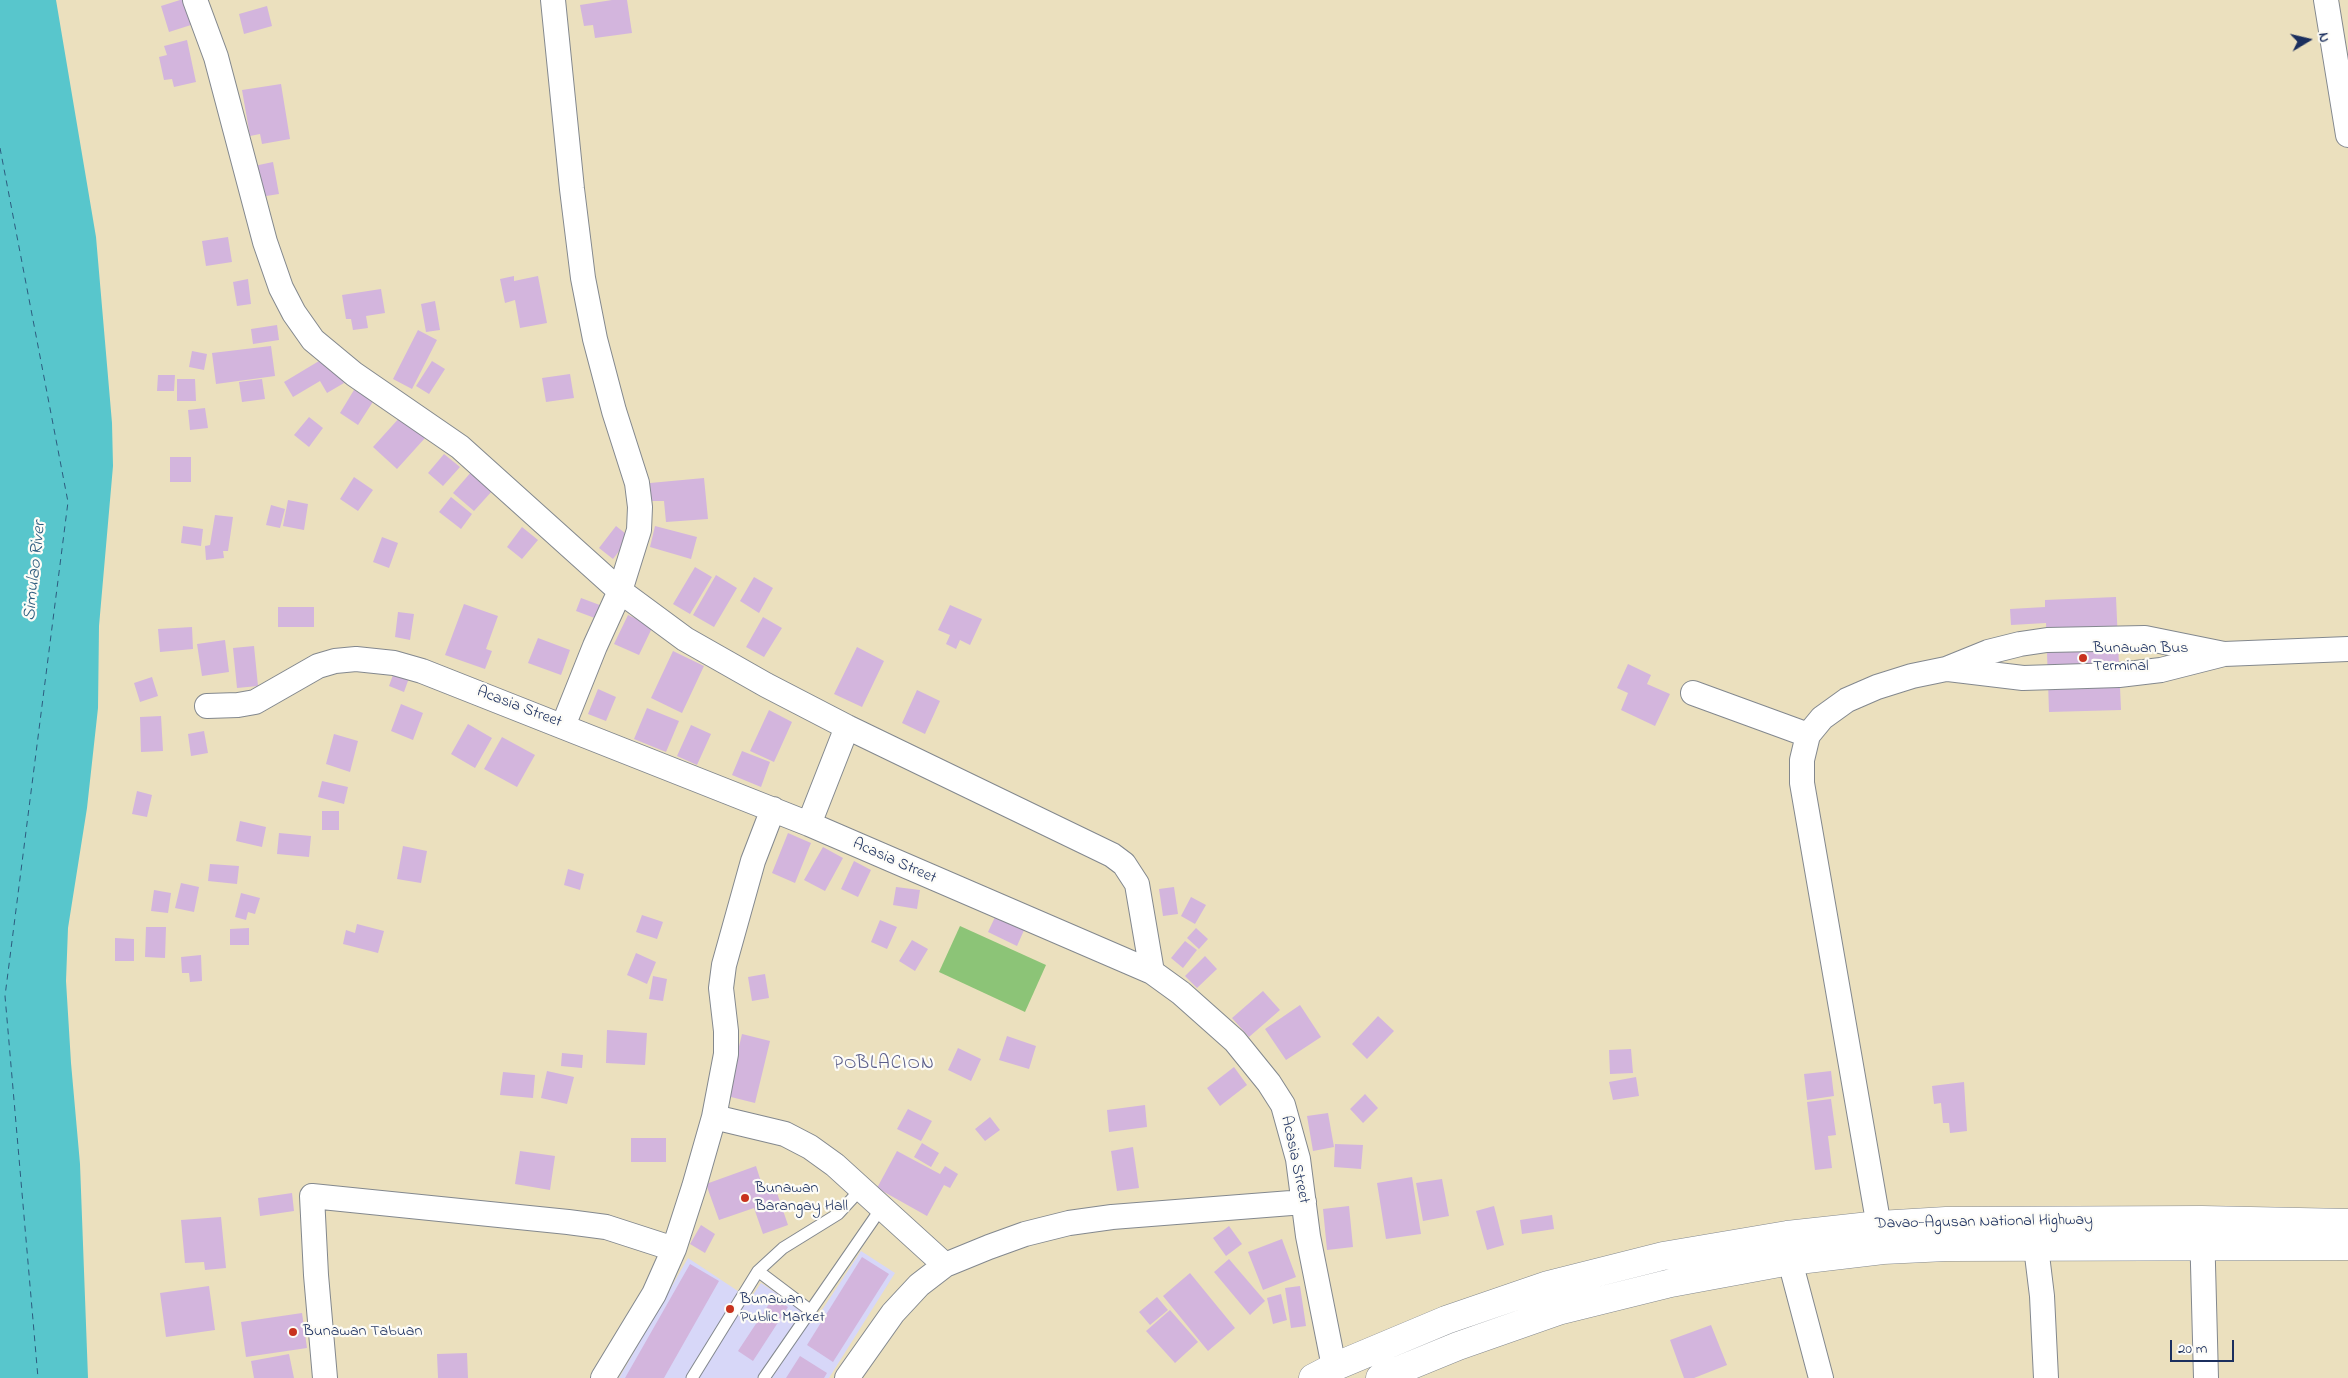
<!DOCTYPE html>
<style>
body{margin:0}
#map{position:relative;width:2348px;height:1378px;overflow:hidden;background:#ebe0be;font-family:"Indie Flower",sans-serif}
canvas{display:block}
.north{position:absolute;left:2283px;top:15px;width:50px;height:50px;-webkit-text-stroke:4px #fdfcf7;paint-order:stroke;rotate:81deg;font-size:14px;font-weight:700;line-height:20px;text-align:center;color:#1b2f5e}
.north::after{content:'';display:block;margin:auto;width:18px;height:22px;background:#1b2f5e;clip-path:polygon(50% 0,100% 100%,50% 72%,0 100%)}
.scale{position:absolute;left:2170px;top:1340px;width:64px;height:22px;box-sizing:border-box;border:2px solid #1b2f5e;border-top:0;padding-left:6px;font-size:15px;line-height:18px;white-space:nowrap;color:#1b2f5e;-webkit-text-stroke:4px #fdfcf7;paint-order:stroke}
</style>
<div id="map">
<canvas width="2348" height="1378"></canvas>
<div class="north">N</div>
<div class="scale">20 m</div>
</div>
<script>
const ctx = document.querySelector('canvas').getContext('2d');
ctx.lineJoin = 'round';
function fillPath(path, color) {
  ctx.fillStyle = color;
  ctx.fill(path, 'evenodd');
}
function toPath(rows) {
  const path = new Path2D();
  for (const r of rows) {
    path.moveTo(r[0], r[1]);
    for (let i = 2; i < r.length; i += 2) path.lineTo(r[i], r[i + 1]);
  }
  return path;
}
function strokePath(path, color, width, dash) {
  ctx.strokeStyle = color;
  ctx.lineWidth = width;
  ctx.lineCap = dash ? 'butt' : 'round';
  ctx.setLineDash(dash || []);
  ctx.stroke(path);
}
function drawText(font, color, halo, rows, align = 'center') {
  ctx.font = font + ' "Indie Flower",sans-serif';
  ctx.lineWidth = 4.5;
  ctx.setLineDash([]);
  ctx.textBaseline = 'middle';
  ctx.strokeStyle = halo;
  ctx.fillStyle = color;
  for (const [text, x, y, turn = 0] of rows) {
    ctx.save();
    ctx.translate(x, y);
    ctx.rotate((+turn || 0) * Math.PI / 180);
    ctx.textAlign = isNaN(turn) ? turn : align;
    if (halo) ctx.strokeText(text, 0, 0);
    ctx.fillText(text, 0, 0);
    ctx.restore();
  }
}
fillPath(toPath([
 [861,1251,895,1273,829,1378,619,1378,688,1258,750,1299,761,1283,816,1319]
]), '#d7d7f8');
fillPath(toPath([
 [960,926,1046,965,1025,1012,939,972]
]), '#8cc477');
fillPath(toPath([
 [0,0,56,0,96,237,112,423,113,466,99,626,98,708,87,808,68,928,66,981,71,1063,80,1164,88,1378,0,1378]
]), '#58c6cc');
strokePath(toPath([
 [0,148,68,502,5,996,38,1378]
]), '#2d5c7f', 1, [6, 5]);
fillPath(toPath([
 [180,0,186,0,194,24,169,32,161,6],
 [612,0,627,0,632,33,595,38,593,25,584,26,580,5],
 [267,6,272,26,244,34,239,14],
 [187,40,196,82,174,87,172,79,164,80,159,57,167,55,164,46],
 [281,84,290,139,262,144,260,134,250,136,242,90],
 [273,162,279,194,260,197,254,166],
 [228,237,232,262,206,266,202,241],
 [514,276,514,281,538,276,547,323,520,328,515,300,505,303,500,279],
 [248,279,251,304,237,306,233,282],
 [381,289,385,313,366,316,368,328,353,330,351,319,346,319,342,295],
 [435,301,440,330,426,332,421,304],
 [277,325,279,340,253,344,251,329],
 [418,330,437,340,412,389,393,379],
 [271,346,275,376,216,384,212,353],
 [192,351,207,354,204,370,189,367],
 [324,358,335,367,344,383,327,393,320,381,293,397,284,382],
 [432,361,445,369,429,394,416,386],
 [570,374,574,398,546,402,542,378],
 [158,375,175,375,174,391,157,391],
 [177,379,195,379,196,401,177,401],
 [262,379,265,399,242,402,239,382],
 [357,385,376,397,358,425,340,413],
 [205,408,208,428,190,430,188,410],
 [401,416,425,438,397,469,373,447],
 [309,417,323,428,309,447,294,435],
 [444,454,460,467,443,486,428,473],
 [170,457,191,457,191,482,170,482],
 [472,471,493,490,474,511,453,493],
 [354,477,373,490,358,511,340,499],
 [704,478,708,519,666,522,664,501,651,501,650,483],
 [451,497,472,514,461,529,439,512],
 [288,500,308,504,304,530,283,526],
 [271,505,285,509,280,528,266,525],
 [215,515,233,517,228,551,223,551,224,558,206,560,205,546,210,545],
 [183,526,203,529,201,546,181,543],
 [616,526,630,537,613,559,599,548],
 [655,526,697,537,691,559,650,547],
 [522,527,538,540,522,559,507,547],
 [382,537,398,543,389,568,373,562],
 [695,567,712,577,690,614,673,604],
 [716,575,737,588,714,627,693,615],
 [754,577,773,588,759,613,740,601],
 [2116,597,2121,710,2049,712,2046,623,2011,625,2010,609,2045,607,2045,600],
 [581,598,605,607,600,620,576,611],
 [464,604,498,616,486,649,492,651,485,669,445,655],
 [950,605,982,619,970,645,960,640,956,649,946,644,950,635,938,630],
 [278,607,314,607,314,627,278,627],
 [398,612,414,614,410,640,395,637],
 [628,615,653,626,639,655,614,644],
 [763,617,782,628,764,657,746,647],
 [192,627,193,649,160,652,158,629],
 [538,638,570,650,561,675,528,663],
 [225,640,229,672,202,676,197,644],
 [254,646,258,686,237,688,233,648],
 [857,647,884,661,862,707,834,694],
 [673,651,704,666,682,713,651,698],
 [1628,664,1651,675,1647,684,1670,694,1655,726,1621,710,1628,693,1617,688],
 [394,672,409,678,404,692,389,686],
 [152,677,158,696,140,702,134,683],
 [598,689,616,697,606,721,588,714],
 [917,690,940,701,925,734,902,723],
 [401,704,423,713,413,740,391,731],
 [647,708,679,721,666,752,634,739],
 [769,710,792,722,774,762,750,751],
 [161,716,163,751,141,752,140,717],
 [468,724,492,738,475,768,451,754],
 [691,725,711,734,697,765,677,756],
 [204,731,208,753,191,756,188,734],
 [334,734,358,741,350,772,326,764],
 [502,737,535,755,517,787,484,769],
 [742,751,770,762,761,787,732,775],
 [322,781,348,787,344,804,318,797],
 [137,791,152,795,147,817,132,814],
 [322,811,339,811,339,830,322,830],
 [240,821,266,827,262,847,236,841],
 [279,833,311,836,309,857,277,854],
 [788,833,811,843,795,883,772,873],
 [403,846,427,851,421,883,397,879],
 [823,847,843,858,825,891,804,880],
 [854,861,871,870,858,897,841,889],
 [210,864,239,866,237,884,208,881],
 [568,869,584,874,580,890,564,885],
 [181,883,199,887,194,912,175,908],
 [896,887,920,890,917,909,893,905],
 [1174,887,1178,914,1163,916,1159,889],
 [154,890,171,893,168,913,151,911],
 [241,893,260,898,255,914,248,912,246,920,235,917],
 [1191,897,1206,905,1195,924,1181,916],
 [642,915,663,922,657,939,636,932],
 [996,915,1025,928,1017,946,988,932],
 [880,920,897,927,887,949,871,942],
 [357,924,384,931,378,953,343,944,346,930,355,933],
 [146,927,166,927,165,958,145,957],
 [249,928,249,945,230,945,230,929],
 [1196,928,1208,939,1199,949,1187,938],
 [115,938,134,939,134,961,115,961],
 [912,940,928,949,915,971,899,961],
 [1185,941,1197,950,1183,968,1171,958],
 [636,953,656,962,647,984,627,975],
 [201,955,202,981,190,982,189,973,182,973,181,957],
 [1205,956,1217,969,1197,988,1185,976],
 [765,974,769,998,752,1001,748,977],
 [653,976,667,979,663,1001,649,999],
 [1263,991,1280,1010,1249,1037,1232,1018],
 [1300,1005,1321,1037,1286,1060,1265,1029],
 [1378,1016,1394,1031,1367,1059,1352,1044],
 [607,1030,647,1033,645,1065,606,1063],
 [742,1034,770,1041,755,1103,727,1096],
 [1007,1036,1036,1046,1029,1069,999,1060],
 [958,1048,981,1059,971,1081,948,1070],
 [1631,1049,1633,1073,1610,1074,1609,1050],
 [562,1053,583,1055,582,1068,561,1066],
 [1234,1067,1247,1085,1220,1106,1207,1088],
 [547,1071,574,1077,567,1104,541,1098],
 [1831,1071,1834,1096,1807,1100,1804,1074],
 [503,1072,535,1075,533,1098,500,1095],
 [1636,1077,1639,1096,1613,1100,1609,1082],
 [1964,1082,1967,1131,1950,1133,1949,1123,1943,1123,1941,1103,1934,1104,1932,1086],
 [1365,1094,1378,1108,1363,1123,1350,1109],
 [1831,1099,1836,1135,1828,1136,1832,1168,1815,1170,1807,1102],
 [1145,1105,1147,1127,1109,1132,1107,1110],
 [908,1109,932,1121,921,1141,897,1129],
 [1328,1113,1334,1147,1313,1151,1307,1116],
 [990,1117,1000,1130,985,1141,975,1129],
 [631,1138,666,1138,666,1162,631,1162],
 [922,1143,939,1153,931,1167,914,1157],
 [1335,1144,1363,1145,1361,1169,1334,1167],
 [1133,1147,1139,1188,1117,1191,1111,1151],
 [520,1151,555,1156,550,1190,515,1184],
 [897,1151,940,1174,945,1166,958,1174,950,1188,944,1185,927,1216,877,1188],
 [756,1166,763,1188,774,1184,788,1225,763,1234,754,1208,719,1220,706,1184],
 [1412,1177,1421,1234,1386,1239,1377,1183],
 [1442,1179,1449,1216,1423,1221,1416,1183],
 [292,1193,294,1211,260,1216,258,1198],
 [1349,1206,1353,1247,1327,1250,1323,1209],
 [1494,1206,1504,1245,1487,1250,1476,1211],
 [1552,1215,1554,1229,1522,1234,1520,1220],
 [221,1217,226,1268,205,1270,204,1262,185,1263,181,1220],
 [701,1225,715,1234,705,1253,690,1244],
 [1229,1226,1242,1244,1226,1256,1213,1238],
 [1282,1239,1296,1277,1263,1290,1248,1252],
 [862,1257,889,1274,833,1362,807,1345],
 [1229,1259,1265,1301,1250,1315,1214,1272],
 [690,1264,719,1281,664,1378,625,1378],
 [1190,1273,1235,1328,1208,1351,1163,1296],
 [209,1286,215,1330,166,1337,160,1293],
 [1300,1286,1306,1326,1291,1328,1285,1288],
 [1281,1294,1287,1320,1273,1324,1267,1298],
 [1157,1297,1168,1310,1150,1325,1139,1312],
 [773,1298,788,1307,753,1361,738,1351],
 [1170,1310,1198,1342,1175,1363,1146,1331],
 [302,1313,307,1348,246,1357,241,1322],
 [1711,1325,1727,1365,1694,1378,1684,1378,1670,1340],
 [467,1353,468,1378,438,1378,437,1354],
 [289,1354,294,1378,254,1378,251,1361],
 [800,1356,827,1373,824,1378,786,1378]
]), '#d3b5dd');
const service = toPath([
 [758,1271,811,1311],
 [692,1378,758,1271,783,1248,838,1214,861,1189],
 [764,1378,882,1207]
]);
const minor = toPath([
 [195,0,216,57,265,242,281,288,294,313,313,340,354,374,460,447,620,591,685,639,766,685,847,727,1112,855,1124,864,1137,884,1152,972],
 [553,0,572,189,583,278,595,339,614,411,637,483,640,507,639,530,620,591,595,646,563,726],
 [2326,0,2348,135],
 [1948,669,2023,678,2119,675,2161,670,2224,654,2348,649],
 [1693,693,1808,735],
 [207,706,238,705,255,702,318,666,335,661,356,659,394,663,422,671,809,824,1152,972,1181,993,1235,1041,1269,1083,1283,1105,1298,1159,1308,1236,1334,1367],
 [809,824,847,727],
 [714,1117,785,1134,810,1147,835,1165,945,1265],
 [2202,1227,2206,1378],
 [1882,1244,1802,783,1802,760,1808,735,1822,718,1847,700,1877,687,1912,676,1946,669,1988,652,2020,644,2047,640,2145,638,2224,654],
 [2036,1247,2042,1296,2046,1378],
 [1790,1261,1821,1378],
 [325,1378,316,1275,312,1196,568,1222,606,1227,674,1249],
 [603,1378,654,1294,674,1249,694,1187,714,1117,726,1054,726,1031,721,988,724,965,753,861,773,809],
 [847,1378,893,1313,919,1285,945,1265,989,1247,1025,1234,1069,1223,1112,1217,1304,1202]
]);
const trunk = toPath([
 [1313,1378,1334,1367,1446,1320,1548,1285,1663,1256,1787,1235,1879,1225,1946,1221,2202,1220,2348,1223],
 [1380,1378,1458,1346,1558,1311,1671,1283,1790,1261,1883,1250,1946,1247,2348,1246]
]);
strokePath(service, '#83888e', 13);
strokePath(minor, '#83888e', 26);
strokePath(trunk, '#83888e', 29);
strokePath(service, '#fff', 11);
strokePath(minor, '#fff', 24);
strokePath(trunk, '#fff', 28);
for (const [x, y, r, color] of [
 [2083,658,5,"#c8321e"],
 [745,1198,5,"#c8321e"],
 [730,1309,5,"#c8321e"],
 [293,1332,5,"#c8321e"]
]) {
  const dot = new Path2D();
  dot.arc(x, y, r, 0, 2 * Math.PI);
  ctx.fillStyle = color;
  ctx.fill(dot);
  strokePath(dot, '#fdfcf7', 2);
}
drawText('16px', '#1b2f5e', '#fdfcf7', [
 ["Bunawan Bus",2093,649],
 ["Terminal",2093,667],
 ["Bunawan",755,1189],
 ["Barangay Hall",755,1207],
 ["Bunawan",740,1300],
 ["Public Market",740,1318],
 ["Bunawan Tabuan",303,1332]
], 'left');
drawText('16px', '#1b2f5e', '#fdfcf7', [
 ["Acasia Street",519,708,21],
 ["Acasia Street",894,862,24],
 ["Acasia Street",1294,1160,78],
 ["Davao-Agusan National Highway",1984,1223,-1]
]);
drawText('italic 18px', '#2d5c7f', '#fdfcf7', [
 ["Simulao River",36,571,-84]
]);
ctx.letterSpacing = '1px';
drawText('19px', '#5b5e8a', '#fdfcf7', [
 ["POBLACION",884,1065]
]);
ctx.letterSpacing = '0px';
</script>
